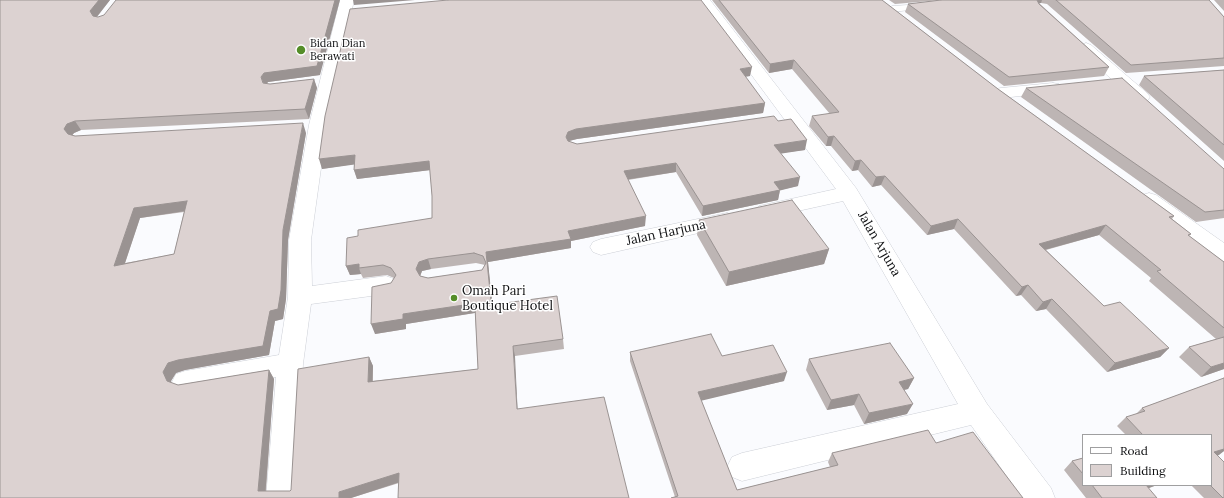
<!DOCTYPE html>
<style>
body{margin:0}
#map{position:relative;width:1224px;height:498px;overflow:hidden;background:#fafbfe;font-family:Lora,serif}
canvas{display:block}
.legend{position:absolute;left:1082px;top:434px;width:130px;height:52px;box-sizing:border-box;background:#fff;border:1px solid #9f9fa0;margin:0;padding:5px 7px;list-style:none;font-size:12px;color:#0f1012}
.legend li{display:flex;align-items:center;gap:8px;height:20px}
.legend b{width:20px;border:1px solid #9f9fa0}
</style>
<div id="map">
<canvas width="1224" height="498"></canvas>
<ul class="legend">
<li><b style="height:5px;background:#fff"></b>Road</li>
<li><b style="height:11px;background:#dcd2d1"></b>Building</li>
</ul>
</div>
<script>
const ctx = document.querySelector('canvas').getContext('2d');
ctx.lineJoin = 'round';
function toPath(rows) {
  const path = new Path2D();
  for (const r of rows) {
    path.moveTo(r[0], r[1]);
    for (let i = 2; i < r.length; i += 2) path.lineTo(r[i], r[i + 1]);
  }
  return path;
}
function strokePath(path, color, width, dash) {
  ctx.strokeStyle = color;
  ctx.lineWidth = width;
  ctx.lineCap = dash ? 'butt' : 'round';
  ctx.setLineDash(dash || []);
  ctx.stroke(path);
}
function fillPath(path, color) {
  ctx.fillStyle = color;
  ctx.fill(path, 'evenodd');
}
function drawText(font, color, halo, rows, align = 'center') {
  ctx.font = font + ' Lora,serif';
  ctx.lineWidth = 3;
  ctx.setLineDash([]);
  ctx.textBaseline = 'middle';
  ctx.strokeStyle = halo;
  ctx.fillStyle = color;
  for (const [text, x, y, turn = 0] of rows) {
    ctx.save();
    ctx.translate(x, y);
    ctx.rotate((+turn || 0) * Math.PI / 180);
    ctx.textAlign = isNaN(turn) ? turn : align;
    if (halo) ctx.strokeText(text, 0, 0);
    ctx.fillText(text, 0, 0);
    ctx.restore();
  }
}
const service = toPath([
 [924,4,928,6,927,8,892,12,888,9,892,6,924,4]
]);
const minor = toPath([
 [340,0,354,0,327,125,311,240,312,286,386,276,394,279,398,285,394,291,386,294,311,304,303,364,296,498,266,498,276,377,185,393,176,390,172,382,176,374,185,371,279,355,288,297,289,240,309,125,340,0],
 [696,0,710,0,856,188,987,404,1051,488,1055,498,1022,498,971,425,742,481,732,477,727,467,732,457,742,453,958,404,843,201,766,218,759,216,756,211,759,206,836,189,696,0],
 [1086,43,1091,45,1147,93,1150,97,1147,101,1141,102,1135,101,1081,51,1078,48,1081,45,1086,43],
 [1053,83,1059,84,1061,88,1059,92,1001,98,995,97,993,93,995,89,1001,88,1053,83],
 [1149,193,1156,195,1224,243,1224,262,1216,260,1142,205,1139,200,1142,195,1149,193],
 [727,213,734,215,738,220,734,225,601,255,593,252,590,247,593,242,601,239,727,213]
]);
strokePath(service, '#cccfd6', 1);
strokePath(minor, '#cccfd6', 1);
fillPath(service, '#fff');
fillPath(minor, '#fff');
fillPath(toPath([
 [0,0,110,0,97,17,320,75,268,82,266,84,270,84,314,79,317,88,309,119,81,130,74,133,72,135,75,136,306,133,288,240,286,299,283,319,275,321,269,355,185,370,176,373,171,381,171,383,178,385,269,370,274,379,266,491,290,491,291,490,369,357,373,366,373,381,478,369,475,313,406,324,406,329,375,334,391,283,394,278,387,275,363,278,361,274,350,275,346,266,358,236,432,218,432,196,430,170,357,179,354,170,354,164,322,169,325,116,750,76,745,77,765,103,763,113,577,139,569,141,577,144,778,121,805,150,780,153,798,186,780,190,778,200,702,216,676,172,628,180,645,226,571,241,571,248,488,262,492,305,563,339,564,349,515,356,399,483,351,498,0,498],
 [184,212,174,254,125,263,140,218],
 [476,263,485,265,482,270,428,278,420,276,422,271,431,269],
 [712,0,882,0,998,89,1174,216,1172,219,1191,234,1189,236,1224,262,1224,369,1201,377,1179,357,1189,347,1216,339,1149,281,1151,278,1099,235,1046,250,1104,306,1169,348,1160,357,1107,372,1046,309,1036,311,1021,295,1016,296,954,229,927,235,881,185,872,187,858,170,852,171,831,146,826,146,809,126,812,116,830,114,792,69,769,73],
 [889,0,941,0,895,4],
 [941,0,1209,0,1224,17,1224,66,1126,73,1047,4,1041,3,1039,3,1109,67,1104,76,1004,86,905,12,908,4],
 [1214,0,1224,0,1224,11],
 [1224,70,1224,161,1139,85,1144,76],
 [1026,88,1224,169,1224,218,1196,222,1021,97],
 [699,220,829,249,824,264,726,286,697,235],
 [630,352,722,356,784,381,701,400,737,490,830,467,828,462,832,453,936,443,1023,498,675,497,630,361],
 [809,359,914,378,908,389,904,390,907,414,864,424,854,405,827,410,806,370],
 [1224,378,1224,451,1217,455,1224,462,1224,498,1204,498,1191,485,1211,485,1211,435,1126,435,1117,426,1126,417,1136,414,1142,408],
 [1083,458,1083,485,1157,485,1148,488,1157,498,1086,498,1064,470,1072,461]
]), '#bdb5b4');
fillPath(toPath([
 [99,0,110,0,95,19,90,11],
 [335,0,340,0,320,75,268,82,265,86,261,77,264,73],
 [353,0,415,0,354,5],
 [1036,0,1042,0,1041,3,1036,4],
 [794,60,792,69,769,73,770,64],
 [752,67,750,76,738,78,740,69],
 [314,79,317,88,309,119,305,109],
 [765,103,763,113,577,139,569,141,567,147,566,137,568,132,576,129],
 [75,121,81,130,74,133,70,138,64,129,67,124],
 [303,123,306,133,288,240,286,299,283,319,275,321,269,355,185,370,176,373,171,381,175,391,167,381,163,372,168,363,283,230],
 [834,136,831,146,826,146,828,137],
 [807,140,805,150,772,155,774,145],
 [355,155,358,164,322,169,319,159],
 [861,160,858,170,852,171,855,161],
 [429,161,431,170,357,179,354,170],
 [676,163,676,172,624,180,624,171],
 [885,176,881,185,872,187,876,177],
 [800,177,798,186,778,191,780,190,778,200,702,216,703,206,774,182],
 [187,201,192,210,140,218,121,275,114,266,134,208],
 [646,216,645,226,571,241,571,248,488,262,493,310,406,324,406,329,375,334,371,324,403,314,491,301,486,252,568,231],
 [958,219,954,229,927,235,931,226],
 [1106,225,1099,235,1033,253,1039,244],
 [829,249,824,264,726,286,729,272],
 [428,259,431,269,422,271,419,279,416,269,419,262],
 [359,264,359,268,361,274,350,275,346,266],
 [1028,285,1021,295,1016,296,1022,287],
 [1052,299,1046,309,1036,311,1043,302],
 [513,346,515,356,518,418,517,409],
 [1169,348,1160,357,1107,372,1115,363],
 [369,357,373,366,372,391,368,382],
 [1224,363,1224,369,1201,377,1211,367],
 [269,370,274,379,265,498,258,491],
 [787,372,784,381,696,402,698,392],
 [914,378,908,389,894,392,899,382],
 [859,394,854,405,827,410,831,400],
 [913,404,907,414,864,424,869,413],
 [1224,449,1224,451,1219,455,1211,458,1214,452],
 [399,473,403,481,351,498,339,498,339,492],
 [1146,485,1157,485,1136,493]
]), '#9a9392');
const building = toPath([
 [0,0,99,0,90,11,93,16,98,17,104,15,116,0,335,0,317,66,264,73,261,77,263,83,270,84,314,79,305,109,75,121,67,124,64,129,68,134,75,136,303,123,283,230,281,290,278,309,270,311,263,346,178,360,168,363,163,372,167,381,178,385,269,370,258,491,290,491,291,490,298,369,369,357,368,382,478,369,475,307,557,296,563,339,513,346,517,409,604,397,629,498,398,498,399,473,339,492,339,498,0,498,0,0],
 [187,201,174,254,114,266,134,208,187,201],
 [448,0,701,0,752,67,740,69,765,103,576,129,568,132,566,137,568,141,577,144,774,116,778,121,791,119,807,140,774,145,800,177,774,182,780,190,703,206,676,163,624,171,646,216,568,231,571,239,486,252,491,301,403,314,403,319,371,324,372,287,391,283,396,275,391,268,383,265,359,268,359,264,346,266,347,238,358,236,358,230,432,218,432,196,429,161,354,170,355,155,319,159,325,116,350,9,448,0],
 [474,253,483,256,486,263,482,270,428,278,420,276,416,269,419,262,428,259,474,253],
 [719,0,882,0,998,89,1174,216,1169,217,1191,234,1188,235,1224,262,1224,328,1157,271,1161,270,1106,225,1039,244,1104,306,1120,302,1169,348,1115,363,1052,299,1043,302,1028,285,1022,287,958,219,931,226,885,176,876,177,861,160,855,161,834,136,828,137,812,116,839,112,794,60,770,64,719,0],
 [941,0,1037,0,1039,4,1109,67,1009,77,908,4,941,0],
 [1056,0,1209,0,1224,17,1224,58,1131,65,1056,0],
 [1224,70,1224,145,1144,76,1224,70],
 [1122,78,1224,169,1224,210,1205,212,1026,88,1122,78],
 [792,200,829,249,729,272,699,220,792,200],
 [711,334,722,356,773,345,787,372,698,392,737,490,838,465,832,453,928,430,936,443,973,432,1023,498,671,498,678,496,630,352,711,334],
 [1224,337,1224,363,1211,367,1189,347,1224,337],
 [890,343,914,378,899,382,913,404,869,413,859,394,831,400,809,359,890,343],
 [1224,378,1224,449,1214,452,1224,462,1224,498,1223,498,1210,485,1211,485,1211,435,1143,435,1126,417,1145,411,1142,408,1224,378],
 [1083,458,1083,474,1072,461,1083,458],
 [1092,485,1146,485,1157,498,1102,498,1092,485]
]);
fillPath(building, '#dcd2d1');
strokePath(building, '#9a9392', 1);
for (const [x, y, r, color] of [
 [301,50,5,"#558d28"],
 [454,298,4,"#558d28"]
]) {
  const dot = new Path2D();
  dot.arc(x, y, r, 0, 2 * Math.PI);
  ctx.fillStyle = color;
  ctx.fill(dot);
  strokePath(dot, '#fff', 1.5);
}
drawText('11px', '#0f1012', '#fff', [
 ["Bidan Dian",310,44],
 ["Berawati",310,57]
], 'left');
drawText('13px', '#0f1012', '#fff', [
 ["Jalan Harjuna",666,233,-12],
 ["Jalan Arjuna",879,244,60]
]);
drawText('13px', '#0f1012', '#fff', [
 ["Omah Pari",462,291],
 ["Boutique Hotel",462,306]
], 'left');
</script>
